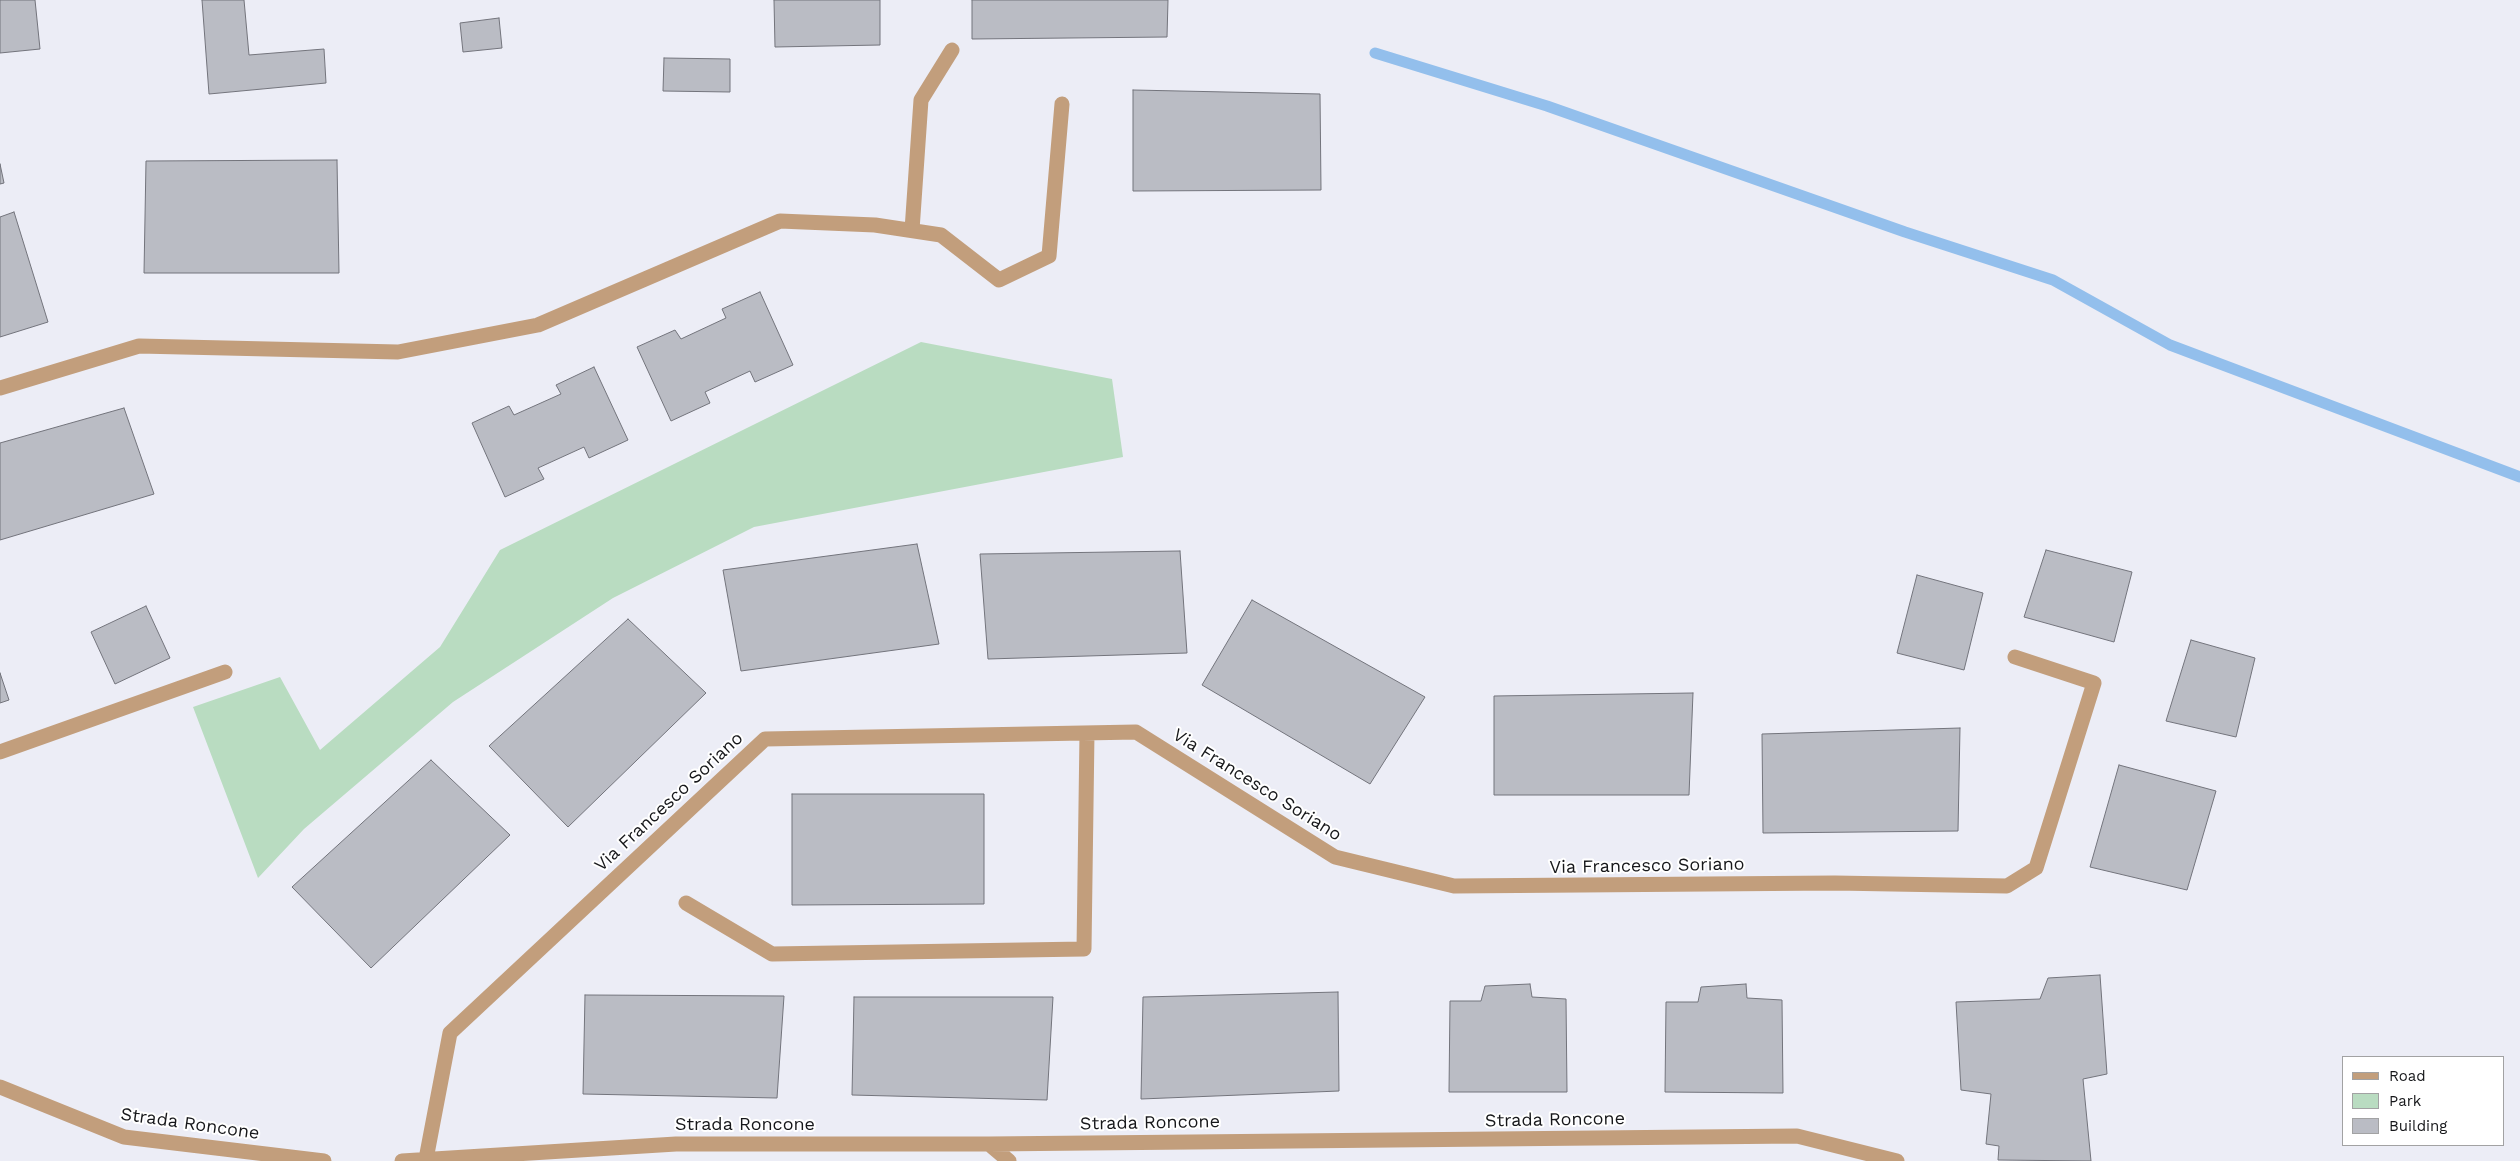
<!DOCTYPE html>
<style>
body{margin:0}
#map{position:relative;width:2520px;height:1161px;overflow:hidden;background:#ecedf6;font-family:"Work Sans",sans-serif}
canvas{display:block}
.legend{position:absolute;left:2342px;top:1056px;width:162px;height:90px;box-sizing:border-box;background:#fff;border:1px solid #a2a2a3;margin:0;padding:6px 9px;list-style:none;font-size:15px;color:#16171a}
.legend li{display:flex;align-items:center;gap:10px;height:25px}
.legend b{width:25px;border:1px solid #a2a2a3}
</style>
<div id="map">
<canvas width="2520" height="1161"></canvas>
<ul class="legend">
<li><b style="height:6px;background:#c29e7c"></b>Road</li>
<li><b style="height:14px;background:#b9dcc1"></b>Park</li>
<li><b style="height:14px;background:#babcc4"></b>Building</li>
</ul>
</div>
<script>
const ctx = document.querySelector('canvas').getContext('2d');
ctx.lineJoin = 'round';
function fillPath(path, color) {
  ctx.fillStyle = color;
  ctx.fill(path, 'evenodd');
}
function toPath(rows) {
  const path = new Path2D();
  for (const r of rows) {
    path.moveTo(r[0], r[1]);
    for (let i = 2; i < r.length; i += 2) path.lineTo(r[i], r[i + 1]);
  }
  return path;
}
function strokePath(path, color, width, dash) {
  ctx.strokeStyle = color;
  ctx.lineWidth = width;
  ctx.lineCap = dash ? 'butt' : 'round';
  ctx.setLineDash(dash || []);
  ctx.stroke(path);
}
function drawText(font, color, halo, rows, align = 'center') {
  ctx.font = font + ' "Work Sans",sans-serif';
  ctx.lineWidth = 4;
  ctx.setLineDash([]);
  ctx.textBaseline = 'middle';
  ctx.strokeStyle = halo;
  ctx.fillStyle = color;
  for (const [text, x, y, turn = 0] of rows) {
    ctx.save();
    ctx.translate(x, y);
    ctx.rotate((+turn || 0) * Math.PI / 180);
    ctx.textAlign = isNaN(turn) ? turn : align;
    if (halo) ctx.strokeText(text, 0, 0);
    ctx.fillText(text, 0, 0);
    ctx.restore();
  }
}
fillPath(toPath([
 [921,342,1112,379,1123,457,754,527,613,598,453,702,304,829,258,878,193,707,280,677,320,750,440,647,500,550]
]), '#b9dcc1');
strokePath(toPath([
 [1375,53,1547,106,1905,232,2053,280,2170,345,2520,477]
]), '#93bfec', 11);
const building = toPath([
 [0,0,35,0,40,49,0,53,0,0],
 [202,0,244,0,249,55,324,49,326,83,209,94,202,0],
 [774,0,880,0,880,45,775,47,774,0],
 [972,0,1168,0,1167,37,972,39,972,0],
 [499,18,502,48,463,52,460,23,499,18],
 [664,58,730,59,730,92,663,91,664,58],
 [1133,90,1320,94,1321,190,1133,191,1133,90],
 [337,160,339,273,144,273,146,161,337,160],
 [0,164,4,183,0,184,0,164],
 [14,212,48,322,0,337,0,217,14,212],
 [760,292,793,365,755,382,750,371,705,392,710,403,671,421,637,347,675,330,681,339,726,318,722,309,760,292],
 [594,367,628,440,589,458,584,447,538,468,544,479,505,497,472,423,509,406,514,415,561,394,556,385,594,367],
 [124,408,154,494,0,540,0,443,124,408],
 [917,544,939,644,741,671,723,570,917,544],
 [2046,550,2132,572,2114,642,2024,617,2046,550],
 [1180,551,1187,653,988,659,980,554,1180,551],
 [1917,575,1983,593,1964,670,1897,653,1917,575],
 [1252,600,1425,697,1370,784,1202,685,1252,600],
 [146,606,170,658,115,684,91,632,146,606],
 [628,619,706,693,568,827,489,746,628,619],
 [2191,640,2255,658,2236,737,2166,721,2191,640],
 [0,673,9,700,0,703,0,673],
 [1693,693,1689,795,1494,795,1494,696,1693,693],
 [1960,728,1958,831,1763,833,1762,734,1960,728],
 [431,760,510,835,371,968,292,887,431,760],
 [2119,765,2216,791,2187,890,2090,867,2119,765],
 [792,794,984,794,984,904,792,905,792,794],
 [2100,975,2107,1074,2083,1079,2091,1161,1998,1160,1999,1146,1986,1144,1991,1094,1961,1090,1956,1002,2040,999,2048,978,2100,975],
 [1530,984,1532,997,1566,999,1567,1092,1449,1092,1450,1001,1481,1001,1485,986,1530,984],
 [1746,984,1747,998,1782,1000,1783,1093,1665,1092,1666,1002,1698,1002,1701,987,1746,984],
 [1338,992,1339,1091,1141,1099,1143,997,1338,992],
 [585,995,784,996,777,1098,583,1094,585,995],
 [854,997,1053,997,1047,1100,852,1095,854,997]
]);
fillPath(building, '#babcc4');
strokePath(building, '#73747c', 1);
strokePath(toPath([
 [912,230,921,100,952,50],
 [0,388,139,346,398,352,538,325,780,221,875,225,941,235,999,280,1049,256,1062,104],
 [0,752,225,672],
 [686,903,772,954,1084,949,1087,733],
 [0,1087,124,1137,324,1161],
 [989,1144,1009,1161],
 [426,1159,450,1033,765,739,1136,732,1335,857,1454,886,1835,883,2007,886,2036,868,2094,683,2015,657],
 [402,1161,676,1144,989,1144,1797,1136,1897,1161]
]), '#c29e7c', 15);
drawText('18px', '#16171a', '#fff', [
 ["Via Francesco Soriano",1257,785,32],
 ["Via Francesco Soriano",669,802,-43],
 ["Via Francesco Soriano",1647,866,-1],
 ["Strada Roncone",1555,1120,-1],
 ["Strada Roncone",1150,1123,-1],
 ["Strada Roncone",190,1124,8],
 ["Strada Roncone",745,1125]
]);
</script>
